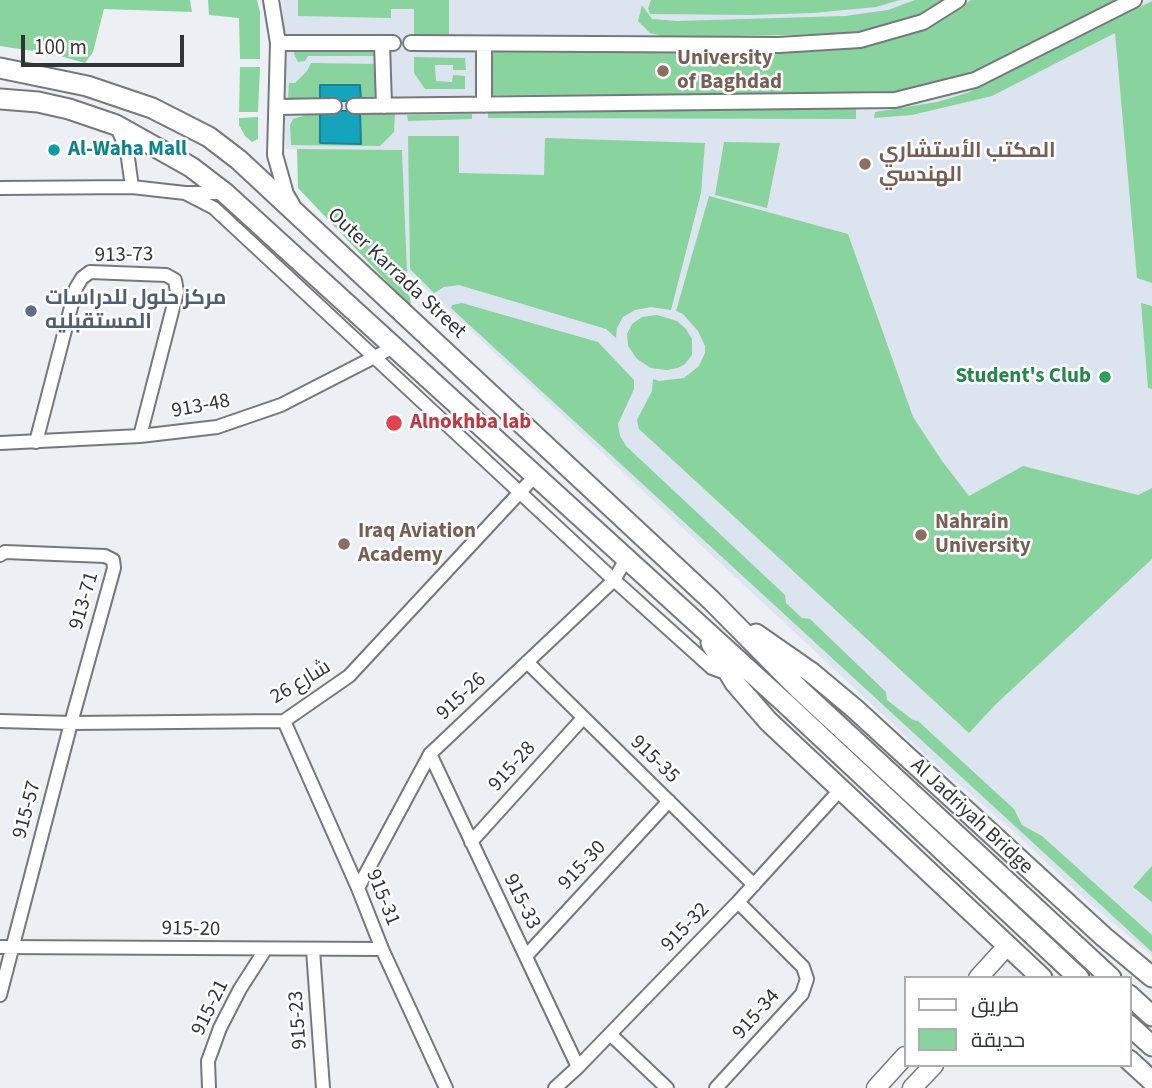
<!DOCTYPE html>
<meta charset="utf-8">
<style>
body{margin:0}
#map{position:relative;width:1152px;height:1088px;overflow:hidden;background:#ecf0f4;font-family:"Source Sans 3",Cairo,sans-serif}
canvas{display:block}
.legend{position:absolute;left:904px;top:976px;width:228px;height:91px;box-sizing:border-box;background:#fff;border:2px solid #adaeae;margin:0;padding:9px 12px;list-style:none;font-size:21px;color:#323435}
.legend li{display:flex;align-items:center;gap:14px;height:35px}
.legend b{width:35px;border:2px solid #adaeae}
.scale{position:absolute;left:21px;top:35px;width:163px;height:32px;box-sizing:border-box;border:4px solid #323435;border-top:0;padding-left:9px;font-size:21px;line-height:24px;white-space:nowrap;color:#323435;-webkit-text-stroke:5px #fff;paint-order:stroke}
</style>
<div id="map">
<canvas width="1152" height="1088"></canvas>
<ul class="legend">
<li><b style="height:9px;background:#fff"></b>طريق</li>
<li><b style="height:19px;background:#89d39e"></b>حديقة</li>
</ul>
<div class="scale">100 m</div>
</div>
<script>
const ctx = document.querySelector('canvas').getContext('2d');
ctx.lineJoin = 'round';
function fillPath(path, color) {
  ctx.fillStyle = color;
  ctx.fill(path, 'evenodd');
}
function toPath(rows) {
  const path = new Path2D();
  for (const r of rows) {
    path.moveTo(r[0], r[1]);
    for (let i = 2; i < r.length; i += 2) path.lineTo(r[i], r[i + 1]);
  }
  return path;
}
function strokePath(path, color, width, dash) {
  ctx.strokeStyle = color;
  ctx.lineWidth = width;
  ctx.lineCap = dash ? 'butt' : 'round';
  ctx.setLineDash(dash || []);
  ctx.stroke(path);
}
function drawText(font, color, halo, rows, align = 'center') {
  ctx.font = font + ' "Source Sans 3",Cairo,sans-serif';
  ctx.lineWidth = 5;
  ctx.setLineDash([]);
  ctx.textBaseline = 'middle';
  ctx.strokeStyle = halo;
  ctx.fillStyle = color;
  for (const [text, x, y, turn = 0] of rows) {
    ctx.save();
    ctx.translate(x, y);
    ctx.rotate((+turn || 0) * Math.PI / 180);
    ctx.textAlign = isNaN(turn) ? turn : align;
    if (halo) ctx.strokeText(text, 0, 0);
    ctx.fillText(text, 0, 0);
    ctx.restore();
  }
}
fillPath(toPath([
 [282,0,1152,0,1152,956,1083,897,1012,830,938,766,407,271,402,150,286,149]
]), '#dbe4ef');
fillPath(toPath([
 [0,0,190,0,192,12,104,9,93,52,85,63,53,54,0,46],
 [208,0,257,0,260,12,260,59,240,59,239,18,209,15],
 [298,0,449,0,449,37,414,36,414,9,391,9,391,18,298,16],
 [651,0,900,0,876,7,813,13,752,15,650,14,648,8],
 [915,0,944,0,920,16,849,34,667,37,650,33,638,21,642,5,652,19,677,21,845,16,888,10],
 [971,0,1117,0,972,74,894,94,488,95,490,49,849,49,896,39,937,23],
 [1152,1,1152,283,1137,278,1115,33,992,96,912,115,874,118,875,112,937,102,967,93],
 [295,46,376,49,376,56,308,56,305,61,298,62,294,54],
 [414,57,465,58,466,70,453,70,453,65,435,65,436,81,452,82,453,75,465,76,465,89,425,89,414,73],
 [311,63,378,64,377,100,361,101,360,85,321,85,320,101,288,101,289,83,295,83,307,71],
 [240,67,260,67,258,112,239,112],
 [856,109,856,119,488,118,488,112],
 [320,111,361,143,360,111,395,112,394,132,380,146,291,145,290,125,293,119],
 [472,114,472,119,408,121,407,115],
 [258,117,258,139,252,142,245,136,239,125,239,118],
 [408,136,459,136,459,173,544,175,545,138,705,143,701,193,671,310,651,307,635,310,623,317,617,328,616,338,606,329,459,285,444,287,434,293,410,269],
 [724,142,780,143,767,208,715,195],
 [297,149,402,150,407,270,411,307,298,188],
 [709,196,848,234,913,417,942,461,969,496,1023,466,1138,495,1152,488,1152,559,995,705,969,733,639,429,637,420,652,391,653,379,659,381,684,378,699,366,705,353,705,346,698,331,683,314,676,311],
 [462,303,598,342,634,380,634,389,618,424,620,436,626,446,785,595,786,603,802,618,810,619,886,692,887,700,913,720,918,721,1014,809,1022,825,1042,836,1152,935,1152,952,451,308,452,305],
 [1141,303,1152,306,1152,389,1148,388],
 [657,315,677,321,686,329,692,339,692,355,685,364,678,368,667,370,651,368,637,359,628,346,627,334,632,324,642,317],
 [1152,866,1152,902,1133,887]
]), '#89d39e');
const water = toPath([
 [320,85,360,85,361,101,320,101,320,85],
 [320,111,360,111,361,144,320,143,320,111]
]);
fillPath(water, '#15a4be');
strokePath(water, '#1e8295', 2);
const minor = toPath([
 [117,127,127,151,132,187],
 [0,188,132,187,185,193,223,193],
 [185,193,214,208,614,580,712,668,720,671,727,670],
 [36,442,76,288,82,278,90,272,166,275,175,280,177,292,140,436],
 [0,443,140,436,217,427,281,405,394,347],
 [0,555,5,552,105,556,113,560,114,568,71,723,0,995],
 [527,662,754,885],
 [0,721,71,723,284,721,349,676,535,476],
 [284,721,358,888,382,949,446,1088],
 [430,754,578,1067],
 [471,842,583,718],
 [358,888,430,754,614,580,626,559],
 [0,947,382,949],
 [313,950,323,1088],
 [526,956,669,801],
 [610,1034,667,1088],
 [209,1088,208,1061,220,1028,240,989,265,950],
 [555,1088,578,1067,738,902,840,790],
 [716,1088,802,994,807,979,803,967,738,902]
]);
const tertiary = toPath([
 [271,0,278,43,275,155,286,194,292,204],
 [278,43,393,43],
 [382,43,384,106],
 [411,43,779,45,860,40,923,22,958,0],
 [484,44,484,105],
 [354,106,895,100,975,80,1134,0],
 [277,107,334,106]
]);
const secondary = toPath([
 [978,978,1008,945],
 [876,1088,905,1056],
 [912,1088,934,1065]
]);
const primary = toPath([
 [0,68,87,86,152,108,209,137,239,160,711,600,800,690,1111,978],
 [0,99,38,102,69,109,116,125,191,167,225,193,786,704,1079,978],
 [756,634,812,673,855,709,1104,937,1152,977],
 [711,643,735,683,768,721,1042,978],
 [1129,995,1152,1016],
 [1129,1025,1152,1046],
 [1129,1060,1152,1081]
]);
strokePath(minor, '#75787c', 16);
strokePath(tertiary, '#75787c', 18);
strokePath(secondary, '#75787c', 21);
strokePath(primary, '#75787c', 23);
strokePath(minor, '#fff', 12);
strokePath(tertiary, '#fff', 14);
strokePath(secondary, '#fff', 18);
strokePath(primary, '#fff', 19);
for (const [x, y, r, color] of [
 [663,71,7,"#8d6e63"],
 [54,150,7,"#0f9aa8"],
 [865,164,7,"#8d6e63"],
 [31,311,7,"#5c6f8a"],
 [1105,377,7,"#2e9e5b"],
 [394,423,9,"#e0444e"],
 [921,535,7,"#8d6e63"],
 [344,544,7,"#8d6e63"]
]) {
  const dot = new Path2D();
  dot.arc(x, y, r, 0, 2 * Math.PI);
  ctx.fillStyle = color;
  ctx.fill(dot);
  strokePath(dot, '#fff', 2.5);
}
drawText('bold 21px', '#785e54', '#fff', [
 ["University",677,59],
 ["of Baghdad",677,83],
 ["المكتب الأستشاري",879,152],
 ["الهندسي",879,176],
 ["Nahrain",935,523],
 ["University",935,547],
 ["Iraq Aviation",358,532],
 ["Academy",358,556]
], 'left');
drawText('bold 21px', '#0d838f', '#fff', [
 ["Al-Waha Mall",68,150]
], 'left');
drawText('21px', '#323435', '#fff', [
 ["913-73",124,256,-1],
 ["Outer Karrada Street",396,274,43],
 ["913-48",201,407,-11],
 ["913-71",85,601,-74],
 ["شارع 26",301,683,-31],
 ["915-26",462,697,-43],
 ["915-35",654,760,44],
 ["915-28",513,767,-48],
 ["915-57",28,810,-75],
 ["Al Jadriyah Bridge",971,817,43],
 ["915-30",583,866,-47],
 ["915-31",382,898,68],
 ["915-33",521,902,64],
 ["915-32",686,928,-46],
 ["915-20",191,930,1],
 ["915-21",211,1008,-64],
 ["915-34",757,1015,-48],
 ["915-23",299,1020,-94]
]);
drawText('bold 21px', '#4e5e75', '#fff', [
 ["مركز حلول للدراسات",45,299],
 ["المستقبليه",45,323]
], 'left');
drawText('bold 21px', '#27864d', '#fff', [
 ["Student's Club",1091,377]
], 'right');
drawText('bold 21px', '#be3a42', '#fff', [
 ["Alnokhba lab",410,423]
], 'left');
</script>
